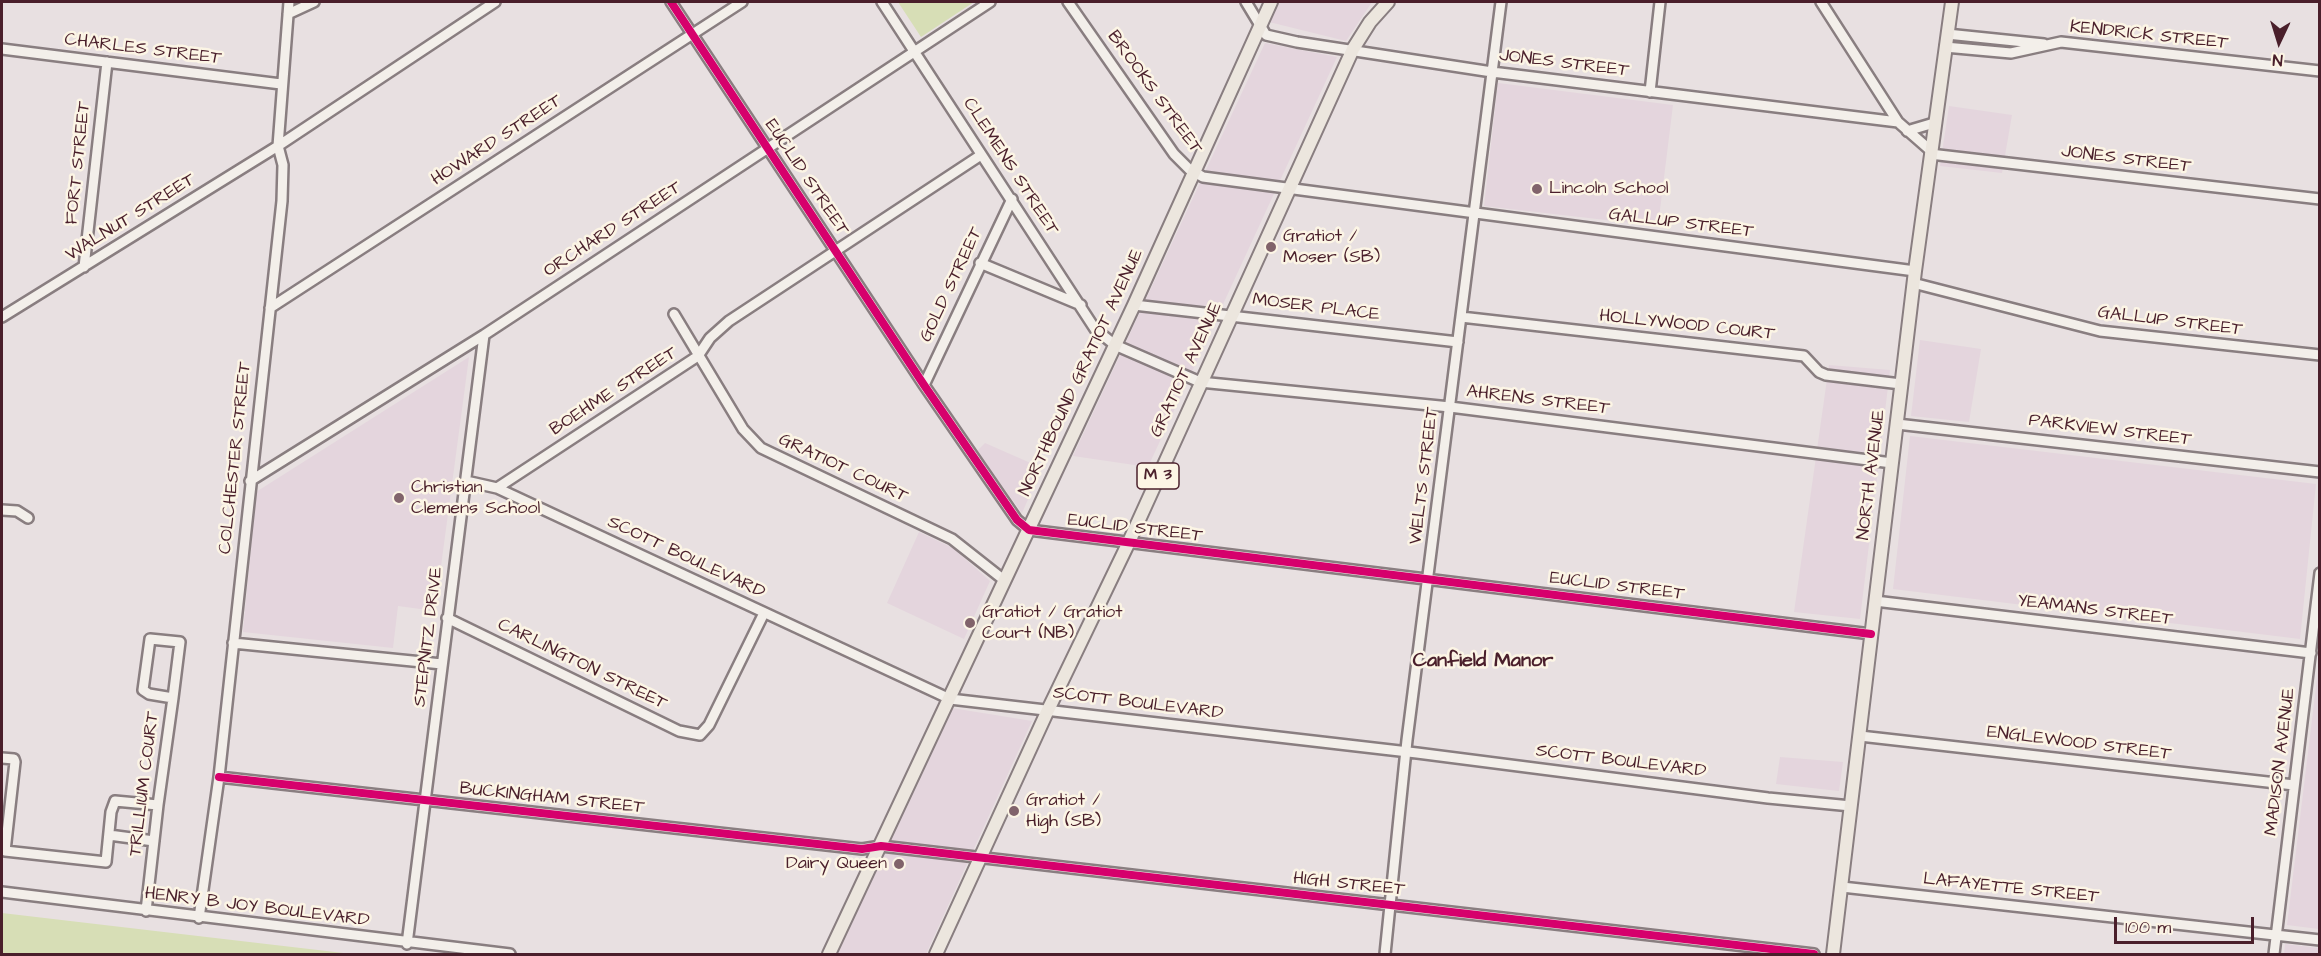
<!DOCTYPE html>
<style>
body{margin:0}
#map{position:relative;width:2321px;height:956px;overflow:hidden;background:#e8e0e1;font-family:"Architects Daughter",sans-serif}
canvas{display:block}
.frame{position:absolute;inset:0;border:3px solid #4a1f2b;pointer-events:none}
.north{position:absolute;left:2249px;top:12px;width:60px;height:60px;-webkit-text-stroke:4px #fcf5e5;paint-order:stroke;rotate:184deg;font-size:16px;font-weight:700;line-height:24px;text-align:center;color:#4a1f2b}
.north::after{content:'';display:block;margin:auto;width:21px;height:27px;background:#4a1f2b;clip-path:polygon(50% 0,100% 100%,50% 72%,0 100%)}
.scale{position:absolute;left:2114px;top:917px;width:140px;height:27px;box-sizing:border-box;border:3px solid #4a1f2b;border-top:0;padding-left:8px;font-size:18px;line-height:21px;white-space:nowrap;color:#4a1f2b;-webkit-text-stroke:4px #fcf5e5;paint-order:stroke}
</style>
<div id="map">
<canvas width="2321" height="956"></canvas>
<div class="frame"></div>
<div class="north">N</div>
<div class="scale">100 m</div>
</div>
<script>
const ctx = document.querySelector('canvas').getContext('2d');
ctx.lineJoin = 'round';
function fillPath(path, color) {
  ctx.fillStyle = color;
  ctx.fill(path, 'evenodd');
}
function toPath(rows) {
  const path = new Path2D();
  for (const r of rows) {
    path.moveTo(r[0], r[1]);
    for (let i = 2; i < r.length; i += 2) path.lineTo(r[i], r[i + 1]);
  }
  return path;
}
function strokePath(path, color, width, dash) {
  ctx.strokeStyle = color;
  ctx.lineWidth = width;
  ctx.lineCap = dash ? 'butt' : 'round';
  ctx.setLineDash(dash || []);
  ctx.stroke(path);
}
function drawText(font, color, halo, rows, align = 'center') {
  ctx.font = font + ' "Architects Daughter",sans-serif';
  ctx.lineWidth = 5;
  ctx.setLineDash([]);
  ctx.textBaseline = 'middle';
  ctx.strokeStyle = halo;
  ctx.fillStyle = color;
  for (const [text, x, y, turn = 0] of rows) {
    ctx.save();
    ctx.translate(x, y);
    ctx.rotate((+turn || 0) * Math.PI / 180);
    ctx.textAlign = isNaN(turn) ? turn : align;
    if (halo) ctx.strokeText(text, 0, 0);
    ctx.fillText(text, 0, 0);
    ctx.restore();
  }
}
fillPath(toPath([
 [1278,2,1372,2,1346,41,1269,22],
 [1265,43,1337,57,1148,467,1073,456],
 [1498,83,1673,105,1658,226,1484,206],
 [1949,106,2012,115,2002,173,1940,166],
 [1920,340,1981,349,1969,422,1911,416],
 [469,357,435,611,398,606,393,648,243,632,256,492],
 [1829,365,1890,370,1860,619,1794,612],
 [1910,436,2316,484,2300,639,1893,589],
 [985,443,1042,468,1022,513,977,451],
 [919,532,953,548,990,581,964,639,887,603],
 [2319,662,2319,929,2287,925],
 [952,708,1032,721,926,954,837,954],
 [1780,757,1843,762,1839,791,1776,784],
 [2285,944,2319,948,2319,954,2284,954]
]), '#e4d5dd');
fillPath(toPath([
 [898,2,974,2,921,37],
 [2,913,198,936,352,954,2,954]
]), '#d7deb6');
const minor = toPath([
 [671,2,924,385,1017,520,1029,530,1871,634],
 [882,2,1095,329,1115,345,1200,382,1450,407,1892,463],
 [1068,2,1174,154,1189,169,1203,177,1915,271],
 [1246,2,1266,35,1297,42,1492,72,1898,122],
 [1821,2,1898,122,1930,150],
 [288,14,314,2],
 [1947,34,2044,44],
 [1945,47,2011,53,2061,42,2320,71],
 [2,49,281,84],
 [1650,92,1660,2],
 [1907,131,1934,123],
 [1930,154,2320,199],
 [980,263,1081,305],
 [84,267,107,62],
 [1913,283,2100,331,2320,355],
 [1134,305,1458,342],
 [270,308,742,2],
 [674,314,743,429,761,448,952,539,1004,580],
 [2,317,278,146,495,2],
 [1461,317,1804,356,1819,372,1826,375,1901,384],
 [924,385,1012,199],
 [1897,424,2320,472],
 [250,481,484,335,990,2],
 [466,481,497,488,950,699,1417,753,1768,798,1851,806],
 [497,488,698,356,710,338,729,321,981,155],
 [2,510,17,511,28,518],
 [1875,601,2311,653],
 [447,618,679,731,700,735,709,725,764,613],
 [233,643,442,664],
 [1860,736,2294,785],
 [2,758,14,759,15,762,5,851,106,862,111,812,115,801,158,805],
 [219,777,862,849,881,846,1814,954],
 [109,835,154,841],
 [1842,887,2320,940],
 [2,892,510,954],
 [146,911,158,805,173,698,180,642,150,639,143,690,149,694,173,698],
 [199,918,219,777,282,201,283,165,278,146,289,2],
 [407,944,484,335],
 [1385,954,1407,740,1501,2],
 [2274,954,2320,573]
]);
const major = toPath([
 [829,954,1134,305,1271,2],
 [936,954,1048,710,1128,544,1353,49,1370,22,1388,2],
 [1833,954,1915,271,1952,2]
]);
strokePath(minor, '#897e80', 14);
strokePath(major, '#897e80', 16);
strokePath(minor, '#f3efea', 9);
strokePath(major, '#ece6de', 12);
strokePath(toPath([
 [671,2,924,385,1017,520,1029,530,1871,634],
 [219,777,862,849,881,846,1814,954]
]), '#d6006c', 8);
for (const [x, y, r, color] of [
 [1537,189,6,"#81636b"],
 [1271,247,6,"#81636b"],
 [399,498,6,"#81636b"],
 [970,623,6,"#81636b"],
 [1014,811,6,"#81636b"],
 [899,864,6,"#81636b"]
]) {
  const dot = new Path2D();
  dot.arc(x, y, r, 0, 2 * Math.PI);
  ctx.fillStyle = color;
  ctx.fill(dot);
  strokePath(dot, '#fcf5e5', 2);
}
for (const [x, y, w] of [
 [1158,476,42]
]) {
  const box = new Path2D();
  box.roundRect(x - w / 2, y - 13, w, 26, 4.5);
  ctx.fillStyle = '#fcf5e5';
  ctx.fill(box);
  strokePath(box, '#4a1f2b', 1.5);
}
drawText('bold 16px', '#4a1f2b', null, [
 ["M 3",1158,476]
]);
drawText('18px', '#4a1f2b', '#fcf5e5', [
 ["KENDRICK STREET",2149,36,6],
 ["CHARLES STREET",143,50,7],
 ["JONES STREET",1564,64,7],
 ["BROOKS STREET",1154,93,54],
 ["HOWARD STREET",497,141,-33],
 ["JONES STREET",2126,160,7],
 ["FORT STREET",79,163,-84],
 ["CLEMENS STREET",1010,167,57],
 ["EUCLID STREET",806,178,56],
 ["WALNUT STREET",131,218,-32],
 ["GALLUP STREET",1681,224,7],
 ["ORCHARD STREET",613,230,-33],
 ["GOLD STREET",952,285,-65],
 ["MOSER PLACE",1316,308,7],
 ["GALLUP STREET",2170,322,7],
 ["HOLLYWOOD COURT",1687,326,6],
 ["GRATIOT AVENUE",1187,370,-65],
 ["NORTHBOUND GRATIOT AVENUE",1082,373,-65],
 ["BOEHME STREET",614,392,-33],
 ["AHRENS STREET",1538,401,7],
 ["PARKVIEW STREET",2110,431,7],
 ["COLCHESTER STREET",236,458,-84],
 ["GRATIOT COURT",843,469,25],
 ["NORTH AVENUE",1872,475,-83],
 ["WELTS STREET",1425,476,-83],
 ["EUCLID STREET",1135,529,7],
 ["SCOTT BOULEVARD",686,558,25],
 ["EUCLID STREET",1617,587,7],
 ["YEAMANS STREET",2095,611,7],
 ["STEPNITZ DRIVE",429,637,-83],
 ["CARLINGTON STREET",582,665,26],
 ["SCOTT BOULEVARD",1138,704,7],
 ["ENGLEWOOD STREET",2079,744,7],
 ["SCOTT BOULEVARD",1621,762,7],
 ["MADISON AVENUE",2281,762,-83],
 ["TRILLIUM COURT",145,784,-83],
 ["BUCKINGHAM STREET",552,799,6],
 ["HIGH STREET",1349,885,6],
 ["LAFAYETTE STREET",2011,889,6],
 ["HENRY B JOY BOULEVARD",257,908,7]
]);
drawText('18px', '#4a1f2b', '#fcf5e5', [
 ["Lincoln School",1549,189],
 ["Gratiot /",1283,237],
 ["Moser (SB)",1283,258],
 ["Christian",411,488],
 ["Clemens School",411,509],
 ["Gratiot / Gratiot",982,613],
 ["Court (NB)",982,634],
 ["Gratiot /",1026,801],
 ["High (SB)",1026,822],
 ["Dairy Queen",887,864,"right"]
], 'left');
drawText('bold 20px', '#4a1f2b', '#fcf5e5', [
 ["Canfield Manor",1483,662]
]);
</script>
